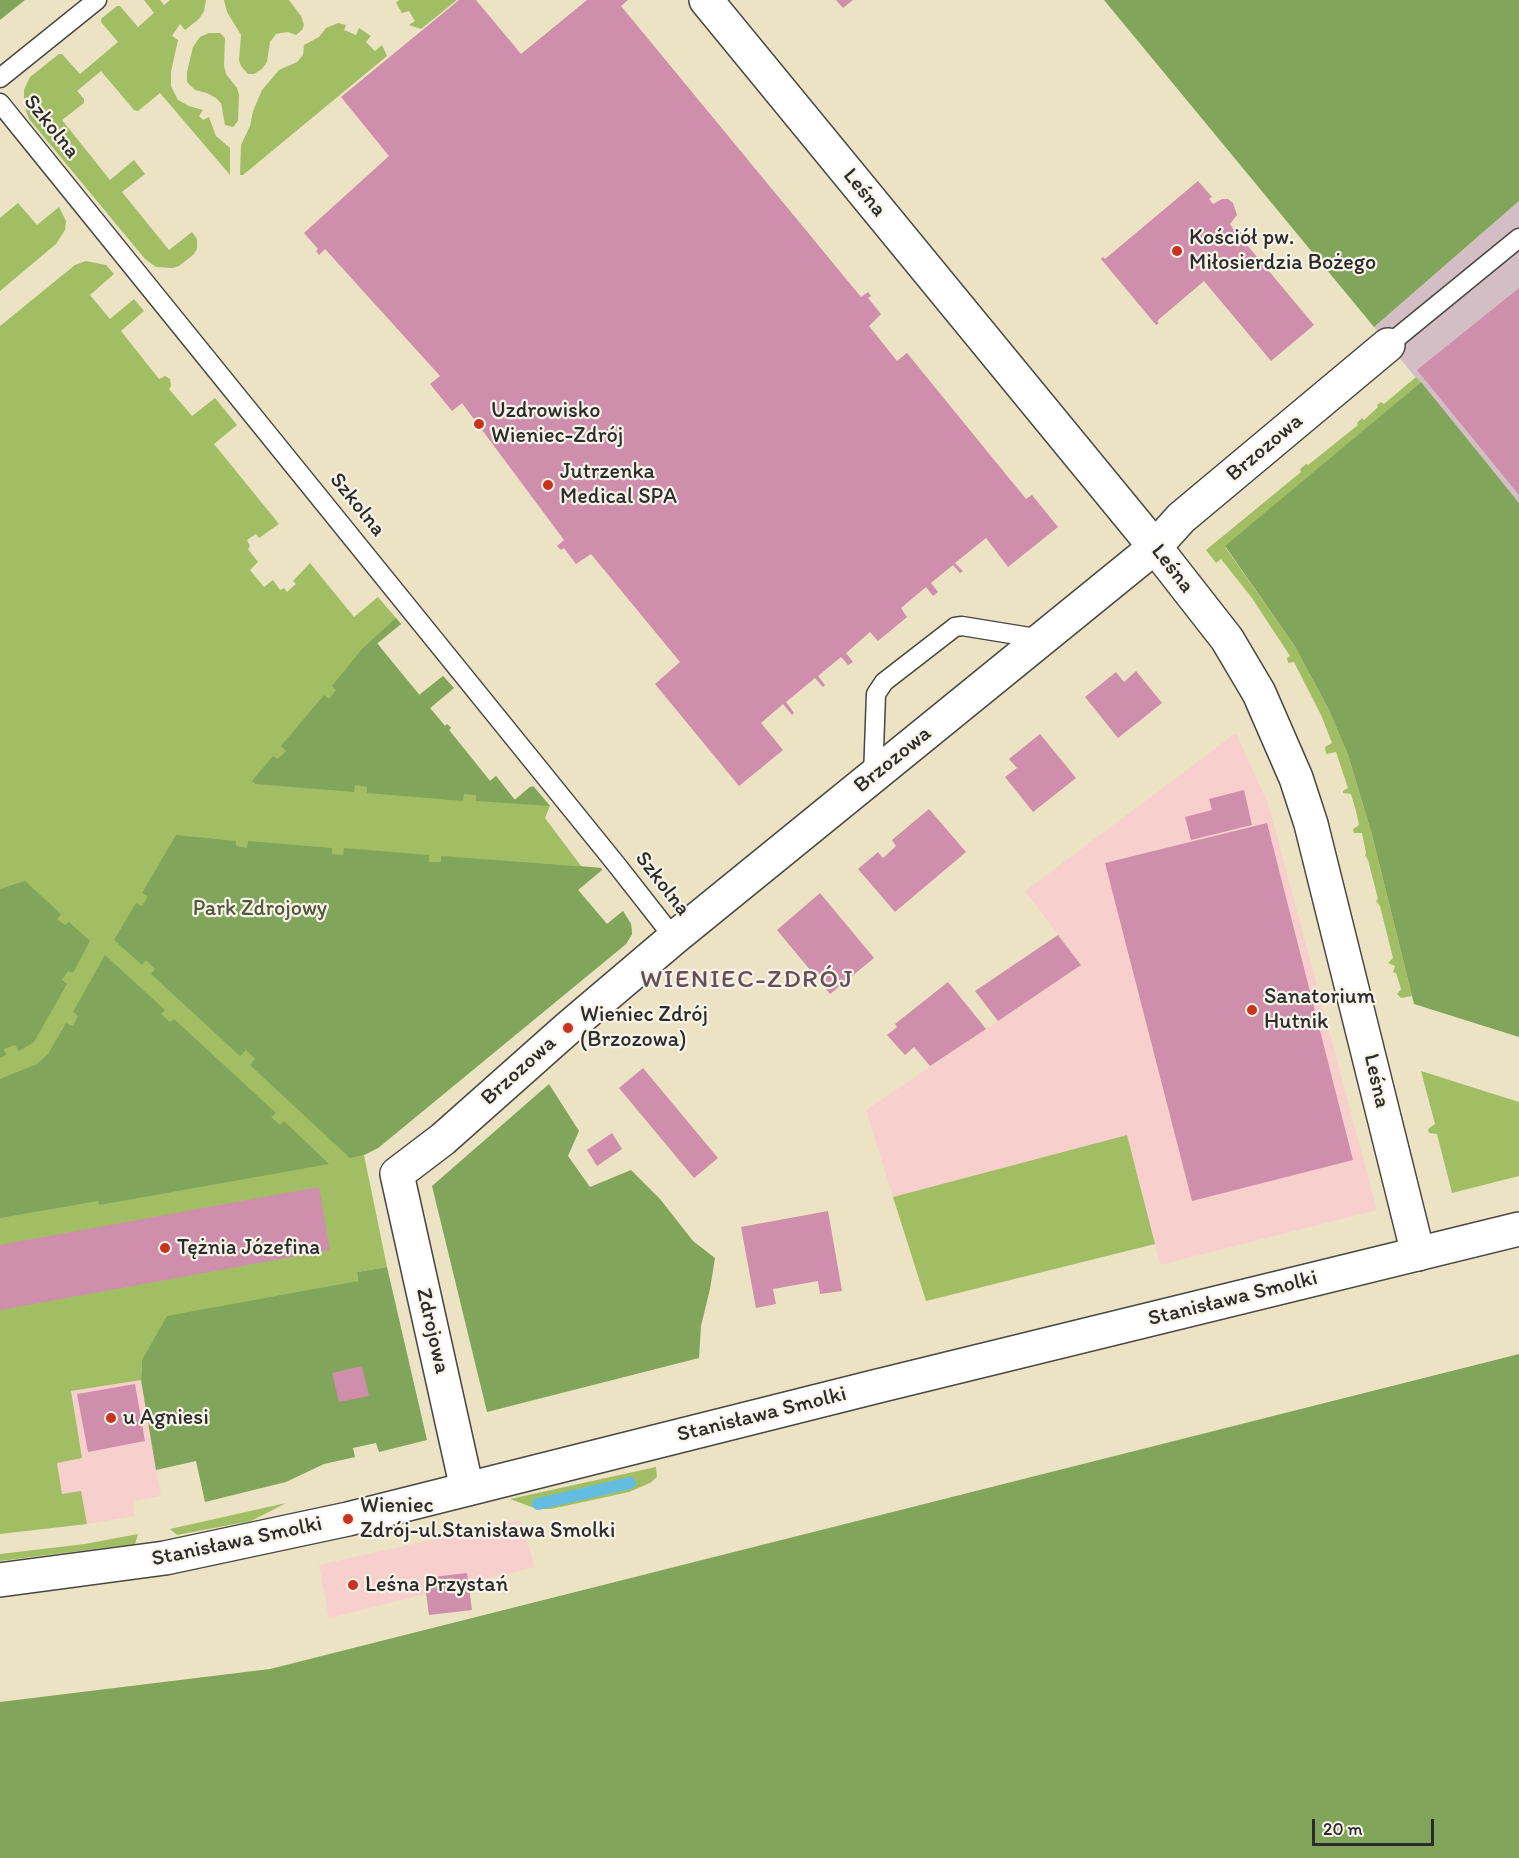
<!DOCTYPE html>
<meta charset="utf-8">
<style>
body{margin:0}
#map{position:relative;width:1519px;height:1858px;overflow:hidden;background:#ebe3c3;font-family:Itim,sans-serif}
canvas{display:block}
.scale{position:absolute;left:1312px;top:1819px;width:122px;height:27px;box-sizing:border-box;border:3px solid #2b2b2b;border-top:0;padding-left:8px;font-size:18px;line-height:21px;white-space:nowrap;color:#2b2b2b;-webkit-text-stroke:4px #f7f3e8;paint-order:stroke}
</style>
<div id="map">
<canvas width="1519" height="1858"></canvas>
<div class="scale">20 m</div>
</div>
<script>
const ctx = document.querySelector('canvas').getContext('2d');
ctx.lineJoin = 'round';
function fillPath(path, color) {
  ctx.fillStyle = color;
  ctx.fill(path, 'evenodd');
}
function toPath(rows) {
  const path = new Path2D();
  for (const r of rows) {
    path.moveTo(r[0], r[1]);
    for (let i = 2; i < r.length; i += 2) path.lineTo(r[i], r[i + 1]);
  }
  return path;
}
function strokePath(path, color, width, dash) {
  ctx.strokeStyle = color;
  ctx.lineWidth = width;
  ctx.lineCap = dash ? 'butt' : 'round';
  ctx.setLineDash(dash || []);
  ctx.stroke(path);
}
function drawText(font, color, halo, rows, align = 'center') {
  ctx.font = font + ' Itim,sans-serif';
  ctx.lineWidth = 4.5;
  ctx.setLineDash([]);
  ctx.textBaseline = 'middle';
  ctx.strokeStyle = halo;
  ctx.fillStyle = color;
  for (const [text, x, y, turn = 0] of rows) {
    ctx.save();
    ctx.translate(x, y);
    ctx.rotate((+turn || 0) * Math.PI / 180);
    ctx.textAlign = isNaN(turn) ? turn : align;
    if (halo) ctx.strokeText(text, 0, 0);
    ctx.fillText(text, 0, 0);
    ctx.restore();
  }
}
fillPath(toPath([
 [1236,733,1269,806,1377,1210,1160,1265,1127,1135,893,1197,866,1110,1081,965,1025,891],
 [141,1380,161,1496,133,1501,135,1516,87,1524,81,1491,62,1495,57,1462,82,1457,71,1391],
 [520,1520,535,1567,329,1618,319,1565]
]), '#f7d0ce');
fillPath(toPath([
 [1519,201,1519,503,1374,327]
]), '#d2bec4');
fillPath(toPath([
 [144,0,160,0,164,5,170,0,206,0,204,11,199,19,185,30,180,24,172,36,178,40,171,72,171,86,178,100,189,106,203,110,199,116,203,120,209,117,216,136,230,148,230,175,160,93,138,111,134,110,101,71,77,91,84,99,84,103,62,120,110,180,134,160,145,174,122,192,169,250,192,232,197,239,197,249,193,255,179,266,173,268,156,267,145,259,29,119,24,105,24,90,30,77,59,54,62,54,80,74,118,42,101,22,101,19,117,6,120,6,138,27,154,13],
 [224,0,289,0,301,16,304,25,302,30,296,35,288,32,276,34,270,42,267,62,262,69,254,74,248,74,241,66,239,60,241,35,227,12],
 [399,0,457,0,421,29,409,25,415,21,409,11,402,13,396,3],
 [338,23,346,25,344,30,356,35,359,28,371,36,366,42,375,51,382,45,387,56,243,175,240,175,241,145,250,126,253,111,262,90,279,70,297,62,303,55,304,45,319,37,326,28],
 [209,33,220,33,225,38,224,66,226,74,237,88,239,95,238,121,233,127,225,125,221,103,216,98,207,93,195,90,187,82,187,72,193,47,200,37],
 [18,203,37,225,59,207,66,221,65,230,56,244,0,291,0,218],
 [86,261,106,265,114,274,90,295,110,319,134,299,144,311,121,331,159,379,165,376,170,379,171,386,169,389,192,416,215,398,237,425,214,444,279,524,259,538,256,534,247,540,250,546,248,549,258,562,250,570,264,587,273,580,280,590,284,588,287,592,296,584,293,581,310,563,354,617,378,597,401,624,377,644,420,695,443,676,454,688,430,708,445,726,447,724,451,728,449,730,490,781,496,776,514,800,530,787,535,788,550,806,545,818,581,866,601,868,602,870,578,890,607,924,623,911,631,924,632,934,626,944,378,1148,364,1155,387,1267,357,1272,358,1281,142,1360,141,1380,71,1391,82,1458,57,1463,62,1494,81,1491,87,1524,0,1534,0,326,75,265],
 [1416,377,1421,382,1225,547,1294,645,1329,710,1348,755,1372,835,1412,996,1401,998,1397,994,1401,989,1396,973,1393,972,1395,966,1388,963,1393,958,1380,906,1376,901,1378,899,1368,860,1365,855,1366,853,1362,833,1354,833,1353,829,1359,825,1356,811,1351,794,1343,793,1343,791,1348,788,1336,752,1326,754,1325,747,1332,743,1321,715,1294,662,1288,663,1287,658,1290,656,1252,598,1221,559,1216,563,1206,550,1301,472,1300,469,1306,464,1308,465,1358,425,1357,423,1362,418,1364,420,1378,407,1377,405,1381,402,1384,404],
 [1421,1071,1519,1102,1519,1176,1452,1193,1437,1134,1429,1133,1428,1129,1435,1124],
 [1127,1135,1155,1244,926,1301,893,1197],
 [656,1467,657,1477,650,1483,629,1492,551,1509,537,1509,510,1499],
 [286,1503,251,1521,177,1535,170,1529],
 [138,1534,135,1544,0,1561,0,1554,85,1544]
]), '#a2be65');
fillPath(toPath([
 [0,0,25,0,0,20],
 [1104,0,1519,0,1519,201,1374,327],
 [1421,382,1519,503,1519,1037,1414,1004,1372,835,1348,755,1329,710,1294,645,1225,546],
 [396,618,401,624,377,643,419,695,443,676,454,688,430,708,445,726,447,724,451,728,449,730,490,781,496,776,515,800,530,787,533,786,550,806,476,801,476,795,464,794,463,801,367,793,367,787,355,785,354,792,256,784,252,781,273,756,278,759,286,751,281,746,324,695,329,699,336,690,332,686,362,649],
 [176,835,236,841,236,846,247,848,248,841,332,848,332,854,343,855,344,848,429,855,429,862,441,862,441,856,601,868,602,870,578,890,607,924,623,911,631,924,632,934,626,944,378,1148,364,1155,350,1158,250,1065,255,1059,246,1050,240,1056,151,974,155,969,146,960,142,965,114,940,136,903,142,906,148,896,142,893],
 [25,881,61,914,57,919,65,925,69,922,90,941,73,973,68,971,62,980,67,984,34,1042,19,1051,15,1045,4,1049,6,1055,0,1058,0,889],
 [105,955,165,1010,161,1014,170,1022,174,1019,276,1113,271,1117,280,1125,284,1121,329,1164,99,1205,98,1201,0,1218,0,1079,37,1064,48,1054,66,1023,73,1026,78,1016,73,1012],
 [549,1084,579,1131,568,1156,590,1187,631,1170,660,1199,693,1241,715,1258,710,1289,701,1326,699,1358,487,1412,432,1186],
 [387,1267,427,1440,379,1452,376,1443,353,1448,355,1457,324,1464,286,1482,205,1502,196,1461,156,1470,141,1380,142,1360,167,1316,358,1281,357,1272],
 [1519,1354,1519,1858,0,1858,0,1702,270,1669]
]), '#81a55a');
strokePath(toPath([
 [538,1504,630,1483]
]), '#63bde1', 12);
fillPath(toPath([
 [459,0,476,0,521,54,587,0,628,0,621,6,861,297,868,292,871,296,868,298,881,314,869,326,897,361,907,353,1026,499,1032,495,1058,527,1008,567,986,538,955,563,963,571,960,573,953,565,931,583,938,592,933,596,926,587,901,608,907,617,878,641,870,632,846,653,853,662,848,665,841,657,818,676,825,685,823,687,815,678,786,702,794,713,792,715,783,704,761,723,783,750,739,786,655,684,680,662,591,554,576,564,564,548,561,550,557,546,564,540,462,403,452,411,430,384,440,376,325,249,319,255,316,251,318,249,304,233,389,156,341,97],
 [836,0,853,0,843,8],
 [1198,181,1212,197,1209,199,1213,204,1222,199,1228,199,1233,203,1237,215,1230,224,1233,229,1236,227,1250,243,1247,245,1314,325,1271,361,1204,281,1157,321,1159,323,1156,325,1101,259,1103,257,1105,259],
 [1519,288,1519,495,1417,370],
 [1136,671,1162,703,1118,738,1085,697,1116,672,1124,682],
 [1040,734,1076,778,1033,812,1005,777,1017,768,1009,759],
 [1244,790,1252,825,1191,840,1185,817,1212,810,1209,799],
 [929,809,966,852,895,912,858,869,878,852,883,858,896,846,892,840],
 [1267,823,1353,1160,1192,1201,1105,863],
 [820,893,874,958,830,994,777,930],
 [1058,935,1081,965,998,1021,975,991],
 [948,982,986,1029,930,1066,914,1047,905,1055,887,1035,897,1027,895,1024],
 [643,1068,718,1158,694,1178,619,1088],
 [612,1133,622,1149,597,1166,587,1150],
 [319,1187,330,1250,0,1310,0,1245],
 [828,1211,842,1291,820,1294,818,1281,773,1289,776,1304,756,1308,741,1227],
 [362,1366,369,1396,339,1402,332,1373],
 [135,1384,145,1441,88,1452,77,1394],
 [467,1573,472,1610,429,1615,424,1578]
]), '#cf8eab');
const service = toPath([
 [0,78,97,0],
 [0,103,616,864,674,938],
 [1388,345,1519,238],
 [873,777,876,694,884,682,955,627,962,626,1042,639]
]);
const minor = toPath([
 [706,0,1155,547,1227,639,1259,693,1296,778,1311,824,1418,1254],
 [467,1489,397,1174,443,1139,568,1028,674,938,1155,547,1181,518,1388,345]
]);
const tertiary = toPath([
 [0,1580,165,1558,348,1519,878,1386,1519,1229]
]);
strokePath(service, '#484742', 21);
strokePath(minor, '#484742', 36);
strokePath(tertiary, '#484742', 36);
strokePath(service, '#fff', 18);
strokePath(minor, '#fff', 33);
strokePath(tertiary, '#fff', 33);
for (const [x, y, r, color] of [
 [1177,251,6,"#c8321e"],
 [479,424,6,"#c8321e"],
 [548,485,6,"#c8321e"],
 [1252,1010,6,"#c8321e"],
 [568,1028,6,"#c8321e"],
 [165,1248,6,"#c8321e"],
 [111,1418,6,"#c8321e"],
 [348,1519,6,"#c8321e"],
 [353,1585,6,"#c8321e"]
]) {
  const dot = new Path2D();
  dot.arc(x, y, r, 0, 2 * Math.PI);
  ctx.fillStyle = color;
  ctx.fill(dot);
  strokePath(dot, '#f7f3e8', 2);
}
drawText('22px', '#2b2b2b', '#f7f3e8', [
 ["Szkolna",51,127,51],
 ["Leśna",864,193,51],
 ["Brzozowa",1265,448,-40],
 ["Szkolna",357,505,51],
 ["Leśna",1172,569,52],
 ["Brzozowa",893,760,-39],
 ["Szkolna",662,884,52],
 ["Brzozowa",519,1071,-42],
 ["Leśna",1376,1081,77],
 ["Stanisława Smolki",1233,1299,-14],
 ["Zdrojowa",432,1331,77],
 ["Stanisława Smolki",762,1415,-14],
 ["Stanisława Smolki",237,1542,-12]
]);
drawText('22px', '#2b2b2b', '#f7f3e8', [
 ["Kościół pw.",1189,238],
 ["Miłosierdzia Bożego",1189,263],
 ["Uzdrowisko",491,411],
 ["Wieniec-Zdrój",491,436],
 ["Jutrzenka",560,472],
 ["Medical SPA",560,497],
 ["Sanatorium",1264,997],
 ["Hutnik",1264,1022],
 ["Wieniec Zdrój",580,1015],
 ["(Brzozowa)",580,1040],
 ["Tężnia Józefina",177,1248],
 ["u Agniesi",123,1418],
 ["Wieniec",360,1506],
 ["Zdrój-ul.Stanisława Smolki",360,1531],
 ["Leśna Przystań",365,1585]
], 'left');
drawText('22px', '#4f573c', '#f7f3e8', [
 ["Park Zdrojowy",260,909]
]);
ctx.letterSpacing = '1.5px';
drawText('26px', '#644e58', '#f7f3e8', [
 ["WIENIEC-ZDRÓJ",747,980]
]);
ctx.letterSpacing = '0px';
</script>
